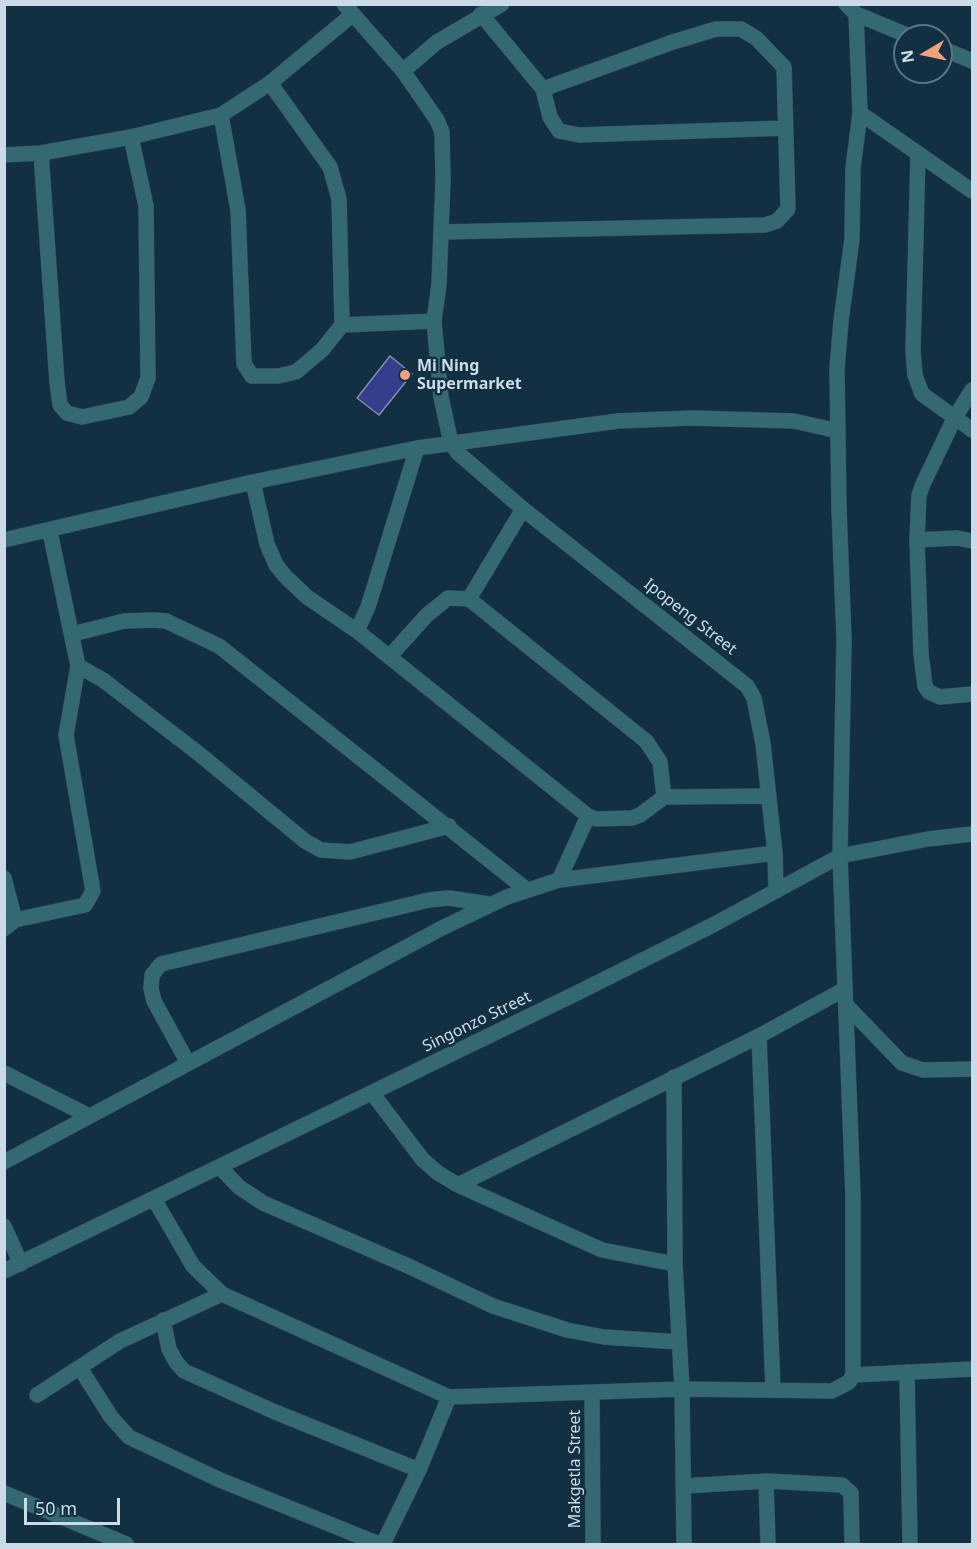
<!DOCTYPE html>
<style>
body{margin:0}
#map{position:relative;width:977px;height:1549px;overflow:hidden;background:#133043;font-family:"Noto Sans",sans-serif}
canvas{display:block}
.frame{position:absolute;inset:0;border:6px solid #cadae6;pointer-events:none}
.north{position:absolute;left:893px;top:24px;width:60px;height:60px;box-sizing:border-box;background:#133043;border:2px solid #5c7484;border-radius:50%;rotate:261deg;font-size:16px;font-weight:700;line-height:24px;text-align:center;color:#cadae6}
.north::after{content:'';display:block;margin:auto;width:21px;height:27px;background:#f1a17d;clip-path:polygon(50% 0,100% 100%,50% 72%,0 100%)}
.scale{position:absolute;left:24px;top:1498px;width:96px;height:27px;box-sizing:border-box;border:3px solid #cadae6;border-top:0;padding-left:8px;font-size:18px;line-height:21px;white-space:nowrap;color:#cadae6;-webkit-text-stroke:4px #133043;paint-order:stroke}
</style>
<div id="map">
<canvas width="977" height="1549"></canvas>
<div class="frame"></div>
<div class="north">N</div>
<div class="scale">50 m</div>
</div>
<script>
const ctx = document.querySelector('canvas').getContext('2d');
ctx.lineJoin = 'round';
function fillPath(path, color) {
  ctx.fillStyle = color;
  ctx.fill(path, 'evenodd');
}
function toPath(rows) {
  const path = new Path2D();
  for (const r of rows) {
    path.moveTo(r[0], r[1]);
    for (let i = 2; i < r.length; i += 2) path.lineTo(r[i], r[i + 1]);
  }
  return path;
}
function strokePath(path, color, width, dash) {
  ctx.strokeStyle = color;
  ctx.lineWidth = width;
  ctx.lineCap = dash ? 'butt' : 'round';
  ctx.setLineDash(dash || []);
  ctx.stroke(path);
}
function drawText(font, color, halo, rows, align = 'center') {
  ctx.font = font + ' "Noto Sans",sans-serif';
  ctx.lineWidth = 5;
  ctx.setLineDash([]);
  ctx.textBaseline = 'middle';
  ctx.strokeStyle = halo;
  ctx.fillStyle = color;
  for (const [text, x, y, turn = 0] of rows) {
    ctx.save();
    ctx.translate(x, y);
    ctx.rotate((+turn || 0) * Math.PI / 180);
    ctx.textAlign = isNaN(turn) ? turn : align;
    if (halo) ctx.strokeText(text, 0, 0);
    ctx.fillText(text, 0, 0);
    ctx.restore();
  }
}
const building = toPath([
 [390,356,412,374,379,415,357,398,390,356]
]);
fillPath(building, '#343e8c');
strokePath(building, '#828baa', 1.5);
const minor = toPath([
 [344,4,403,71,437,120,442,132,443,180,439,284,434,321,441,397,451,443,458,453,523,509,747,686,754,698,763,744,775,853,776,891],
 [846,4,856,14,909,36],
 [481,14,543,89,550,117,559,131,579,135,786,128],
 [941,48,972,61],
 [403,71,437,42,502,4],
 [860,113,972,191],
 [221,115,238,210,244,364,252,376,278,376,296,372,322,350,342,325,339,199,330,167,270,83],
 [41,153,57,382,60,405,67,413,82,417,129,407,141,397,148,378,146,206,131,137],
 [918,154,913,351,915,375,922,394,972,430],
 [4,155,41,153,131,137,221,115,270,83,352,15],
 [441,232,765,225,777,221,788,209,784,67,756,38,741,29,716,29,670,43,543,89],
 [342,325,434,321],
 [972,390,954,419,923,484,919,495,917,540,921,654,925,686,929,692,940,697,972,694],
 [253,482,267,544,276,565,285,576,307,597,357,631,588,816,596,819,632,818,640,815,664,797,769,796],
 [50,532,78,666,103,680,198,753,305,841,321,850,350,852,449,826],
 [4,540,253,482,417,448,618,421,692,418,794,421,838,431],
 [917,540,957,538,972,541],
 [469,599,523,509],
 [357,631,368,607,417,448],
 [73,634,124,621,154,620,166,621,219,646,527,890],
 [389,657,427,615,448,598,469,599,646,741,660,762,664,797],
 [4,878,15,920],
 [559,880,588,816],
 [4,929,15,920,85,905,93,891,66,735,78,666],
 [846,1005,902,1063,923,1070,972,1069],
 [759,1036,773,1389],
 [188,1063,154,1001,151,988,152,975,161,964,429,900,449,898,489,904],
 [4,1073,89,1116],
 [674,1077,675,1264,682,1389,684,1544],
 [372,1093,423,1160,438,1173,458,1185,602,1250,675,1264],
 [4,1162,442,928,507,897,559,880,775,853],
 [220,1167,239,1187,263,1203,406,1265,493,1306,567,1330,604,1337,679,1342],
 [458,1185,759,1036,845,989],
 [154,1199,193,1266,222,1294,449,1397,682,1389,832,1391,849,1382,853,1375,853,1196,840,856,844,640,839,508,837,369,841,321,852,239,853,168,860,113,856,14],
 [4,1226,21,1264],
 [4,1271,575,994,713,925,840,856,928,839,972,834],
 [163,1320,169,1349,176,1362,184,1371,275,1412,419,1470],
 [80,1368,111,1417,129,1437,220,1480,379,1544],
 [907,1372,910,1544],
 [853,1375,972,1369],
 [592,1393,593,1544],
 [37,1395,120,1341,222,1294],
 [766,1481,768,1544],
 [684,1486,766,1481,842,1485,851,1493,852,1544],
 [4,1493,126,1544],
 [383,1544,419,1470,449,1397]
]);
strokePath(minor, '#304b5d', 16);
strokePath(minor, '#346971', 15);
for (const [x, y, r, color] of [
 [405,375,6,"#f1a17d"]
]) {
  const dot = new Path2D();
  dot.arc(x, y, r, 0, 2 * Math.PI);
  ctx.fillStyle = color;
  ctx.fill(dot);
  strokePath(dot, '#133043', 2);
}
drawText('bold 16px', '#cadae6', '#133043', [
 ["Mi Ning",417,366],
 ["Supermarket",417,384]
], 'left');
drawText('16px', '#cadae6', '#133043', [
 ["Ipopeng Street",690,617,38],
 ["Singonzo Street",477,1022,-26],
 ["Makgetla Street",575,1469,-90]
]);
</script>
